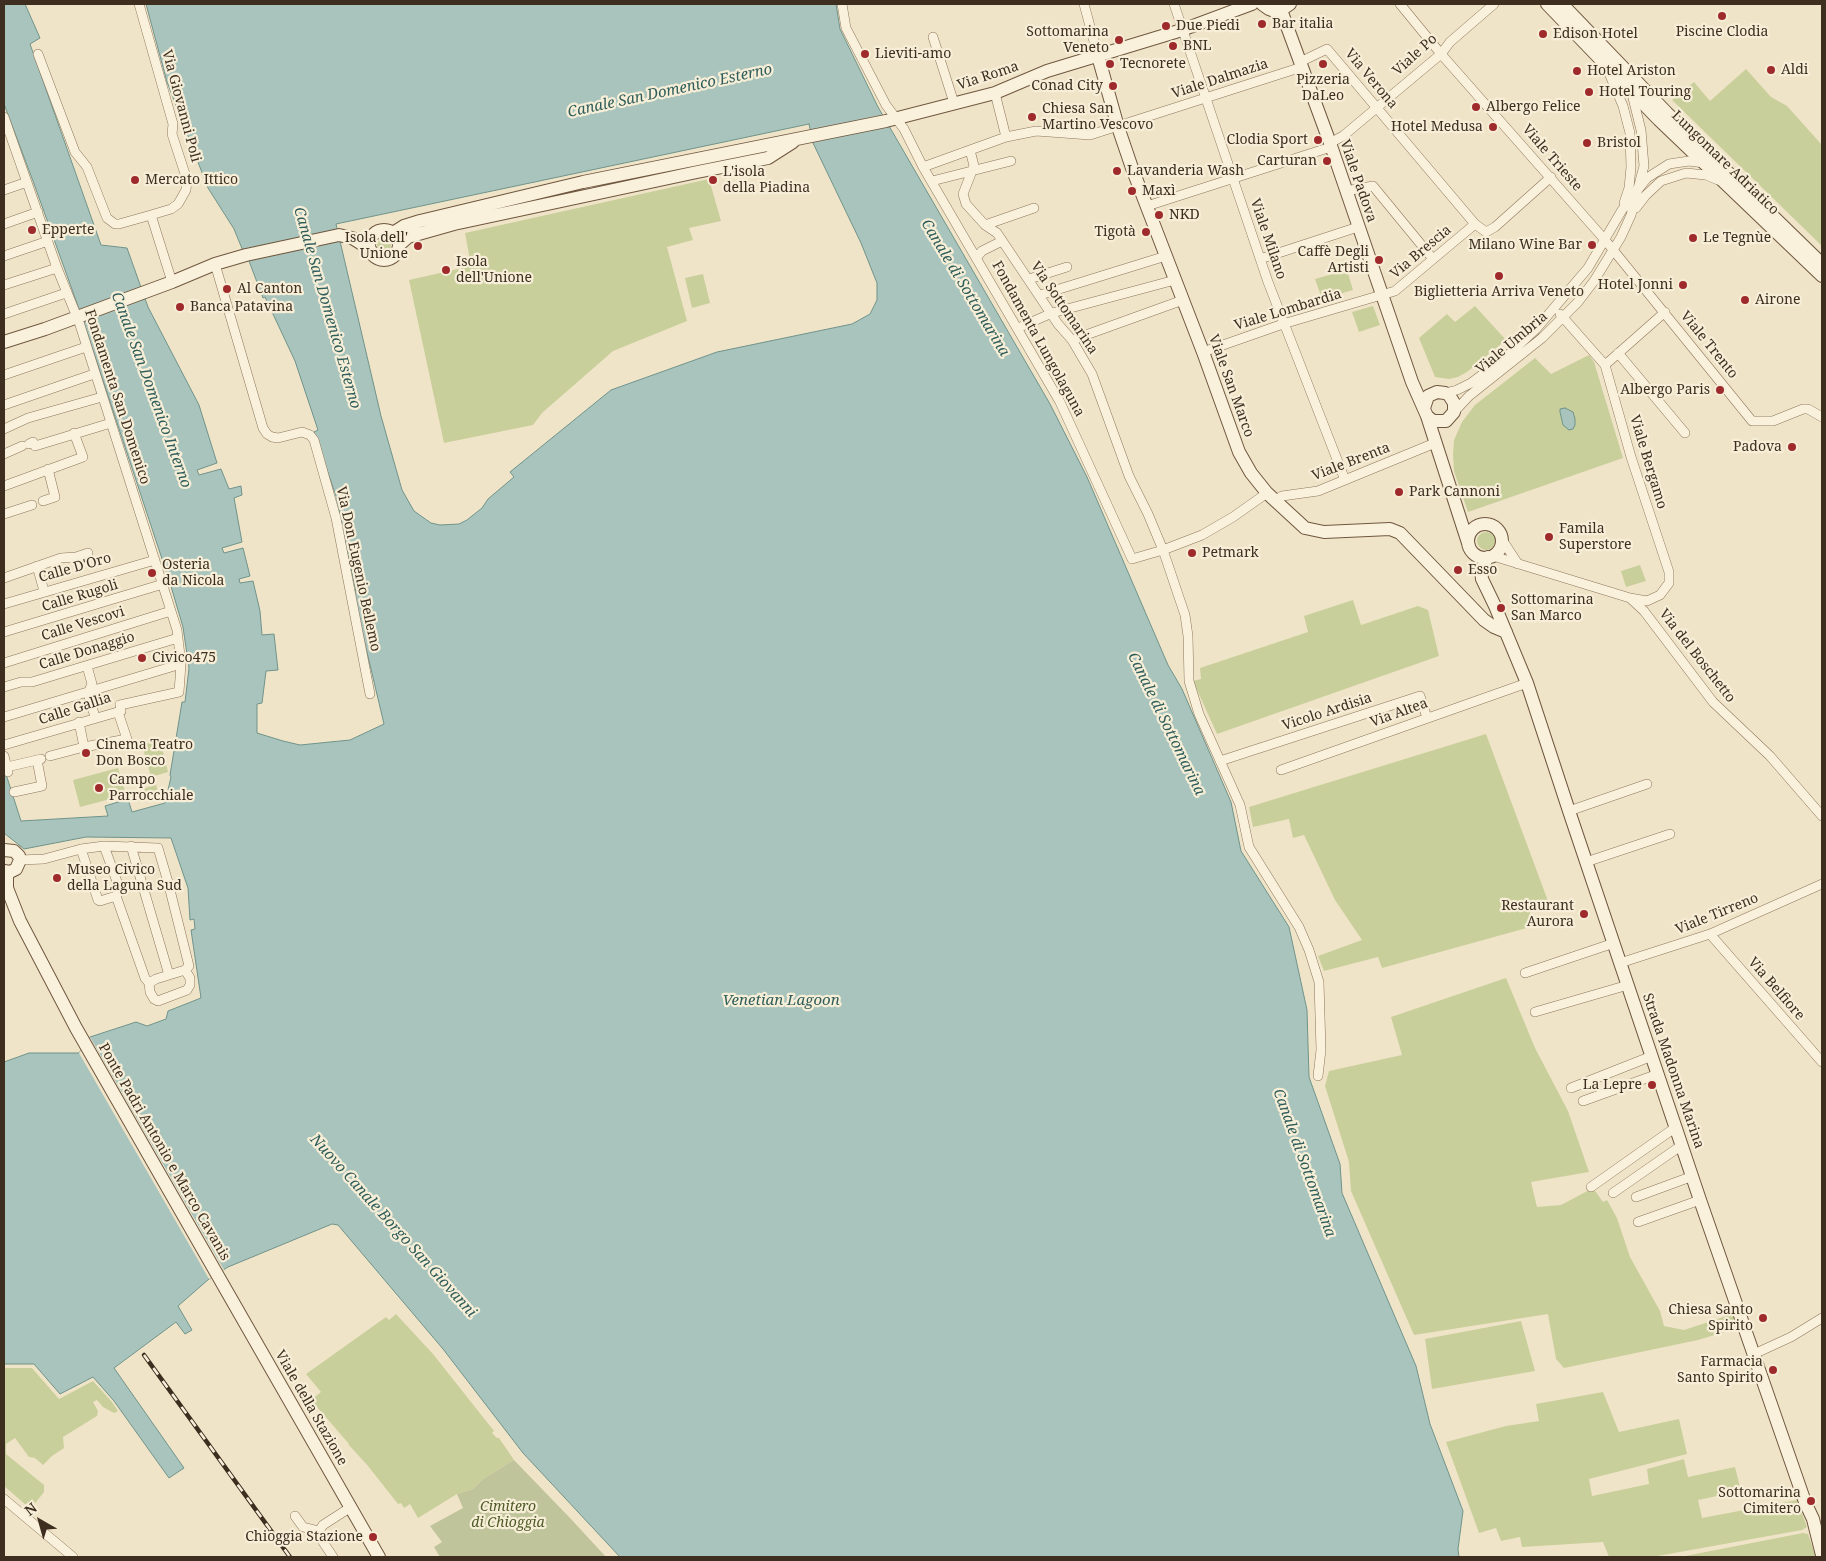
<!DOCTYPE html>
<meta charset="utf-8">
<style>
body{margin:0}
#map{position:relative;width:1826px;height:1561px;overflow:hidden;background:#f0e4c8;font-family:"Noto Serif",serif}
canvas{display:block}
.frame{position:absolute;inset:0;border:5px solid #3d2e20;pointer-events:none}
.north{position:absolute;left:15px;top:1496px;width:50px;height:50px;-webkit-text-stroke:4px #f7eed8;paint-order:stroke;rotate:322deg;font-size:14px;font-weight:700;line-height:20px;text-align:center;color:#3d2e20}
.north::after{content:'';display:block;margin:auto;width:18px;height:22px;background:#3d2e20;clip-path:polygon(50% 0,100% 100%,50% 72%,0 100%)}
</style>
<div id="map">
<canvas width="1826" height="1561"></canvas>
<div class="frame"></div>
<div class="north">N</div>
</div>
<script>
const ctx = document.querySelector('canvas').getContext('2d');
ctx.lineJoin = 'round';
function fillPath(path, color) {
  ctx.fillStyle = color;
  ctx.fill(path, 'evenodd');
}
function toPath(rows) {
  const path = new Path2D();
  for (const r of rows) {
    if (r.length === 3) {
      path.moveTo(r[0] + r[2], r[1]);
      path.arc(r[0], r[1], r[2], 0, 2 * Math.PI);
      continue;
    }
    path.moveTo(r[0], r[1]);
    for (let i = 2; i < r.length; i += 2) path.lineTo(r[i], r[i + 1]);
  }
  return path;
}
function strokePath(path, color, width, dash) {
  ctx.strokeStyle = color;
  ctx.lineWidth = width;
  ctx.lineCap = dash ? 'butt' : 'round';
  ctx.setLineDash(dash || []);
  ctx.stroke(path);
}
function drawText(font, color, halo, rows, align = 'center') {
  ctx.font = font + ' "Noto Serif",serif';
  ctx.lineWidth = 4.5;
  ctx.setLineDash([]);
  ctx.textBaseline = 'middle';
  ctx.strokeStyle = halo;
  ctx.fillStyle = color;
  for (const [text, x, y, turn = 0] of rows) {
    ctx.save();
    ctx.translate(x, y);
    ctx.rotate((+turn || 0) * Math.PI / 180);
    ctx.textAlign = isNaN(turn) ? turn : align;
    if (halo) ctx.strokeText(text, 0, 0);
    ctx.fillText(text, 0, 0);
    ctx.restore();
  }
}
fillPath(toPath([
 [1746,69,1771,97,1787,106,1822,145,1822,246,1672,100,1694,82,1710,101],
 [709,179,721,221,689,228,693,240,667,247,687,321,613,351,542,413,533,425,444,443,409,280,471,266,465,233],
 [384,245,7],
 [1347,270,1353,290,1322,299,1315,279],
 [703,274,710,303,692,308,685,278],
 [1373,306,1380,325,1359,332,1352,312],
 [1475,306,1506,340,1467,372,1458,377,1449,379,1435,377,1419,338,1447,314,1455,322],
 [1589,355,1594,362,1623,458,1468,512,1454,471,1453,455,1454,440,1462,422,1475,405,1535,358,1551,374],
 [1486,541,9],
 [1640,565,1646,581,1626,587,1621,571],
 [1353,600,1361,625,1418,606,1428,610,1439,656,1217,734,1193,681,1201,679,1200,668,1308,632,1304,616],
 [1486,734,1548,901,1529,910,1534,926,1382,968,1378,957,1324,971,1318,956,1362,940,1335,900,1304,835,1293,838,1289,819,1253,827,1249,807],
 [160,740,168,772,151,777,142,745],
 [118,768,126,795,80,807,73,780],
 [156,785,159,796,137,802,134,791],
 [1506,978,1535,1048,1568,1111,1589,1172,1531,1182,1537,1207,1561,1205,1593,1188,1603,1202,1607,1200,1617,1218,1630,1257,1660,1311,1664,1326,1684,1330,1733,1314,1738,1328,1698,1340,1564,1368,1556,1359,1548,1314,1414,1335,1351,1191,1349,1162,1325,1086,1329,1071,1402,1055,1391,1017],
 [396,1314,433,1354,494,1431,492,1433,497,1438,499,1438,514,1460,483,1479,473,1489,457,1494,418,1518,410,1504,404,1508,401,1503,398,1504,368,1466,348,1444,349,1444,311,1400,321,1392,306,1374,386,1317,389,1320],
 [1521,1321,1535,1371,1432,1389,1425,1339],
 [4,1368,32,1368,59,1399,93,1381,112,1402,118,1411,114,1413,103,1407,97,1400,93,1402,98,1411,97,1416,63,1437,64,1448,52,1456,43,1465,35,1458,29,1457,15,1438,6,1444,6,1454,44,1485,44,1492,33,1506,26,1505,4,1486],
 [1603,1392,1619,1432,1679,1419,1687,1454,1589,1479,1592,1496,1649,1484,1647,1469,1684,1459,1688,1477,1735,1467,1741,1491,1698,1500,1702,1518,1797,1500,1807,1527,1802,1530,1652,1557,1609,1557,1603,1542,1522,1547,1520,1537,1501,1541,1496,1528,1479,1533,1446,1442,1506,1426,1539,1421,1536,1404],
 [1803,1533,1808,1534,1816,1557,1680,1557]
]), '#c9cf9b');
fillPath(toPath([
 [514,1460,570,1518,606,1557,440,1557,434,1547,442,1542,430,1526,463,1508,457,1494,473,1489,483,1479]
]), '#bfc49a');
const water = toPath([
 [4,4,25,4,40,38,30,44,101,245,127,248,148,307,199,405,217,463,197,470,199,475,221,469,229,489,241,486,242,495,234,498,242,542,222,548,224,553,243,548,250,576,239,579,240,583,253,581,260,611,262,635,274,634,278,670,266,671,262,703,257,704,257,733,283,741,300,745,350,740,384,724,353,593,356,592,336,496,314,432,318,430,295,361,265,297,263,298,249,261,243,251,234,229,208,188,167,82,146,4,836,4,840,29,878,107,1050,404,1087,477,1168,665,1182,689,1231,802,1241,851,1289,927,1307,1010,1309,1077,1340,1164,1342,1193,1416,1366,1430,1424,1463,1511,1458,1549,1459,1557,620,1557,523,1453,443,1349,338,1225,332,1224,228,1267,209,1279,178,1306,192,1330,185,1334,176,1322,114,1368,184,1468,169,1478,114,1401,93,1377,60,1394,34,1364,4,1364,4,1062,29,1053,79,1053,90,1037,136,1022,147,1026,166,1019,168,1011,201,998,191,930,195,929,194,919,190,920,188,888,171,838,86,837,24,849,4,833,4,768,21,821,108,816,105,806,128,799,132,812,165,803,171,777,170,775,182,702,185,702,189,668,183,627,170,583,83,320,33,181,4,104,4,4],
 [809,124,813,143,861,243,877,283,877,300,870,314,852,324,717,352,611,390,510,472,514,477,488,499,482,508,467,520,459,524,440,525,431,523,414,511,402,490,381,416,336,224,809,124],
 [1565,408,1573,412,1575,419,1575,425,1573,429,1569,430,1563,425,1560,412,1560,409,1565,408]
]);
fillPath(water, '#a9c4bc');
strokePath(water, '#6f938a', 1);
fillPath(toPath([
 [90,1037,224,1270,209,1279,79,1053]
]), '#f0e4c8');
const street = toPath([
 [139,4,173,124,172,134,187,180,186,190,178,204,171,209,151,215,172,282],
 [842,4,846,28,886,105,904,129,923,167,1060,402,1132,559,1163,550,1202,535,1233,517,1267,493],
 [1084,4,1098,56],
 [1174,4,1268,282,1345,480],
 [1400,4,1441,54,1605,240,1752,421,1773,421,1803,409,1808,409,1822,417],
 [933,37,954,103],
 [38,54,75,152,87,167,107,218,115,224,119,224,151,215],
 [1300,62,1327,49,1475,224,1486,232,1495,227,1551,177],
 [1609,73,1623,106,1630,133,1631,167,1629,188,1624,203],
 [995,93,1006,137,1036,131,1090,135,1302,67],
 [4,117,57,268,79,322,177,630,181,664,179,692,120,705,121,711,4,745],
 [1330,143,1343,136,1441,54,1450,42,1494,4],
 [970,150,974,166,963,194,966,204,985,225,997,233,1058,324,1072,340,1092,374,1129,476,1148,514,1163,550,1185,615,1188,636,1189,681,1199,714,1240,805,1249,847,1299,927,1309,950,1319,982,1321,1050,1318,1076],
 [923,167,1006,137],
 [932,181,1011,161],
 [4,190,27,182],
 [1346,191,1373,186,1433,259],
 [1147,206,1331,147],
 [1636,208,1646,195,1661,181,1686,173,1706,175,1718,180],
 [4,224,38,212],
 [985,225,1034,208],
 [4,256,48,241],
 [977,257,982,251,1002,241],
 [1260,259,1358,227],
 [215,264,263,428,267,434,272,437,278,438,302,432,310,435,314,440,336,518,370,694],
 [1029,279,1067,267],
 [4,285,57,268],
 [1040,295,1166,256],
 [4,314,66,293],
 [1560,314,1605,365,1631,457,1669,572,1669,583,1660,595,1647,601,1630,598],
 [1018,328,1052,313,1175,280],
 [1072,340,1183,300],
 [1203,352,1283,324,1395,291,1475,224],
 [1618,353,1685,433],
 [1605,365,1665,312],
 [4,375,86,347],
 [1445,393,1457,390,1471,383,1507,356,1536,329,1588,268,1622,210,1647,178,1669,164,1689,161,1704,163],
 [4,405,94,374],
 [1454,412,1469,396,1542,338,1578,302,1594,281,1621,237,1631,215,1644,166,1641,130,1632,94],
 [4,429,28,418,102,397],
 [29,444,33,442,35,446,111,423],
 [4,454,22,446],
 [4,486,83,457,74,433],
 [43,501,55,497,48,469],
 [1275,501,1282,496,1318,491,1435,443],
 [4,514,32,505],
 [1503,541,1518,564],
 [1493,556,1630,598,1644,611,1713,702,1770,756,1822,816],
 [37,566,44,591],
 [4,578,61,558,76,557,88,553],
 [4,604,155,560],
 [4,632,163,584],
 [4,663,171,611],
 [87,666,92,684,88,693,95,717],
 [4,687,21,682,32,682,178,638],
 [4,717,181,664],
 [84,747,127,739,118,712],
 [4,756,8,772],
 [50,756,84,747,79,722],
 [1220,761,1420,696,1427,718],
 [7,767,41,759],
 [1281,770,1527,683],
 [14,792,42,786,37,760],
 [1569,811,1647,784],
 [131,846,169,975],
 [81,849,98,900,100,901,116,896,120,890,104,846],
 [20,860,44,859,81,849,104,846,158,848,168,882,189,966,185,970,156,979,149,983],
 [1586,862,1670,834],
 [116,896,145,978,149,983,150,992,154,999,158,1001,187,990,190,985,190,978,185,970],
 [1710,934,1822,1062],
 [1620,963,1710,934,1822,884],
 [1525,973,1614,943],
 [1535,1012,1628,985],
 [1571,1088,1652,1056],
 [1583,1101,1658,1074],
 [1591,1187,1676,1127],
 [1613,1193,1682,1145],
 [1636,1197,1693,1176],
 [1638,1222,1700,1200],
 [1754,1354,1791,1337,1822,1318],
 [4,1499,73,1557],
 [295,1516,303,1527,319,1531],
 [333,1557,321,1539,319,1531,323,1525,351,1507]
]);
const secondary = toPath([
 [1262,4,1269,9,1274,11,1281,10,1290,4],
 [1547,4,1659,120,1822,276],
 [1562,4,1667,113,1822,264],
 [1281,10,1330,143,1412,382,1427,416,1469,546],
 [1098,56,1118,127,1132,168,1203,352,1239,452,1251,473,1267,493,1305,528,1324,532,1390,529,1400,533,1484,620,1494,627,1506,632],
 [384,245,15],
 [393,233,404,226,420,221,583,182,886,121,995,93,1047,71,1182,30,1252,4],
 [399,245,408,237,415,235,454,224,697,172,768,158,793,142],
 [4,342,45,329,172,282,215,264,246,255,339,235,352,238,370,249],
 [1424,408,1428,396,1437,392,1445,393,1449,395,1454,403,1454,412,1446,421,1433,421,1427,416],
 [1485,541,17],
 [1488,557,1481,570,1482,579,1495,606,1527,683,1569,811,1700,1200,1805,1502,1813,1519,1822,1555],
 [4,850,14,851,19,856,20,860,16,869,10,872,4,871],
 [7,872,7,888,20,921,76,1028,379,1557]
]);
strokePath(street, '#8d765c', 10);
strokePath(secondary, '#6f573f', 14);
strokePath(street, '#faf1dc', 9);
strokePath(secondary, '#faf1dc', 12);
const rail = toPath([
 [144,1355,290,1557]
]);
strokePath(rail, '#3d2e20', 4.5);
strokePath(rail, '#f7eed8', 2.5, [8]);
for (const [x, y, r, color] of [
 [1722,16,5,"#9e2a2b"],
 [1262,24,5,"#9e2a2b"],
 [1166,26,5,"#9e2a2b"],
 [1543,34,5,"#9e2a2b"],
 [1119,40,5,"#9e2a2b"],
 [1173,46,5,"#9e2a2b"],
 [865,54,5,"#9e2a2b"],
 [1110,64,5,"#9e2a2b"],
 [1323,64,5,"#9e2a2b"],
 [1771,70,5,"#9e2a2b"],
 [1577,71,5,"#9e2a2b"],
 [1113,86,5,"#9e2a2b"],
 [1589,92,5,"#9e2a2b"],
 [1476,107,5,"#9e2a2b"],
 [1032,117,5,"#9e2a2b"],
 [1493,127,5,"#9e2a2b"],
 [1318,140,5,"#9e2a2b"],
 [1587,143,5,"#9e2a2b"],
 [1327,161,5,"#9e2a2b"],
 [1117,171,5,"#9e2a2b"],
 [135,180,5,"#9e2a2b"],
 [713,180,5,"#9e2a2b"],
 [1132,191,5,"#9e2a2b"],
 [1159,215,5,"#9e2a2b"],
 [32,230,5,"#9e2a2b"],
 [1146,232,5,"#9e2a2b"],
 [1693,238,5,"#9e2a2b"],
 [1592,245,5,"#9e2a2b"],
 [418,246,5,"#9e2a2b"],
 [1379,260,5,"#9e2a2b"],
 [446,270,5,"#9e2a2b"],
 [1499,276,5,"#9e2a2b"],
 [1683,285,5,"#9e2a2b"],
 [227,289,5,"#9e2a2b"],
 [1745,300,5,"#9e2a2b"],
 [180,307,5,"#9e2a2b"],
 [1720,390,5,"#9e2a2b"],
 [1792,447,5,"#9e2a2b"],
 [1399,492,5,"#9e2a2b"],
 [1549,537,5,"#9e2a2b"],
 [1192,553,5,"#9e2a2b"],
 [1458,570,5,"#9e2a2b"],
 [152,573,5,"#9e2a2b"],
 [1501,608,5,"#9e2a2b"],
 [142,658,5,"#9e2a2b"],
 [86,753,5,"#9e2a2b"],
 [99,788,5,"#9e2a2b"],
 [57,878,5,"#9e2a2b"],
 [1584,914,5,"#9e2a2b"],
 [1652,1085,5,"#9e2a2b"],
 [1763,1318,5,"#9e2a2b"],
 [1773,1370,5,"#9e2a2b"],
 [1811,1501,5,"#9e2a2b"],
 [373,1537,5,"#9e2a2b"]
]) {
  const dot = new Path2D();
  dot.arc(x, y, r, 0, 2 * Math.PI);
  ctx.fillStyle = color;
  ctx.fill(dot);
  strokePath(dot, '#f7eed8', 2);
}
drawText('14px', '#3d2e20', '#f7eed8', [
 ["Bar italia",1272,24],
 ["Due Piedi",1176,26],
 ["Sottomarina",1109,32,"right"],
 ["Veneto",1109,48,"right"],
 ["Piscine Clodia",1722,32,"center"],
 ["Edison Hotel",1553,34],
 ["BNL",1183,46],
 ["Lieviti-amo",875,54],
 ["Tecnorete",1120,64],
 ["Aldi",1781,70],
 ["Hotel Ariston",1587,71],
 ["Pizzeria",1323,80,"center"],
 ["DaLeo",1323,96,"center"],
 ["Conad City",1103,86,"right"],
 ["Hotel Touring",1599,92],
 ["Albergo Felice",1486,107],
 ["Chiesa San",1042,109],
 ["Martino Vescovo",1042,125],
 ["Hotel Medusa",1483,127,"right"],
 ["Clodia Sport",1308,140,"right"],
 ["Bristol",1597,143],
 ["Carturan",1317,161,"right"],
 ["Lavanderia Wash",1127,171],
 ["L'isola",723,172],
 ["della Piadina",723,188],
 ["Mercato Ittico",145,180],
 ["Maxì",1142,191],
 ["NKD",1169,215],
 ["Epperte",42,230],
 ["Tigotà",1136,232,"right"],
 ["Isola dell'",408,238,"right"],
 ["Unione",408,254,"right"],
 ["Le Tegnùe",1703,238],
 ["Milano Wine Bar",1582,245,"right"],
 ["Caffè Degli",1369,252,"right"],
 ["Artisti",1369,268,"right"],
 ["Isola",456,262],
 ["dell'Unione",456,278],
 ["Hotel Jonni",1673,285,"right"],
 ["Al Canton",237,289],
 ["Biglietteria Arriva Veneto",1499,292,"center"],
 ["Airone",1755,300],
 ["Banca Patavina",190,307],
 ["Albergo Paris",1710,390,"right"],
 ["Padova",1782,447,"right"],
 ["Park Cannoni",1409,492],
 ["Famila",1559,529],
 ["Superstore",1559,545],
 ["Petmark",1202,553],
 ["Osteria",162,565],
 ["da Nicola",162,581],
 ["Esso",1468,570],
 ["Sottomarina",1511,600],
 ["San Marco",1511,616],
 ["Civico475",152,658],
 ["Cinema Teatro",96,745],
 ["Don Bosco",96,761],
 ["Campo",109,780],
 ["Parrocchiale",109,796],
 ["Museo Civico",67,870],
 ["della Laguna Sud",67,886],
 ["Restaurant",1574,906,"right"],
 ["Aurora",1574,922,"right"],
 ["La Lepre",1642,1085,"right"],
 ["Chiesa Santo",1753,1310,"right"],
 ["Spirito",1753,1326,"right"],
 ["Farmacia",1763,1362,"right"],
 ["Santo Spirito",1763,1378,"right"],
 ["Sottomarina",1801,1493,"right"],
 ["Cimitero",1801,1509,"right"],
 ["Chioggia Stazione",363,1537,"right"]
], 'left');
drawText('14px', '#3d2e20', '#f7eed8', [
 ["Viale Po",1415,55,-42],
 ["Via Roma",988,76,-18],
 ["Viale Dalmazia",1220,79,-18],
 ["Via Verona",1371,79,50],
 ["Via Giovanni Poli",181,106,75],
 ["Viale Trieste",1552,158,49],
 ["Lungomare Adriatico",1725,163,44],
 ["Viale Padova",1358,181,71],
 ["Viale Milano",1268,239,71],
 ["Via Brescia",1421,252,-40],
 ["Via Sottomarina",1064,308,56],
 ["Viale Lombardia",1288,310,-17],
 ["Fondamenta Lungolaguna",1038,339,61],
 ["Viale Umbria",1512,343,-40],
 ["Viale Trento",1709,345,51],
 ["Viale San Marco",1231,386,70],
 ["Fondamenta San Domenico",117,397,72],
 ["Viale Brenta",1351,462,-21],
 ["Viale Bergamo",1648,462,73],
 ["Calle D'Oro",75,568,-16],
 ["Via Don Eugenio Bellemo",358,569,78],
 ["Calle Rugoli",80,596,-17],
 ["Calle Vescovi",83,624,-17],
 ["Calle Donaggio",87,651,-17],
 ["Via del Boschetto",1697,656,52],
 ["Calle Gallia",75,709,-18],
 ["Vicolo Ardisia",1327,712,-18],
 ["Via Altea",1399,713,-20],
 ["Viale Tirreno",1717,914,-22],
 ["Via Belfiore",1776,989,49],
 ["Strada Madonna Marina",1673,1071,71],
 ["Ponte Padri Antonio e Marco Cavanis",164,1152,60],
 ["Viale della Stazione",311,1408,60]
]);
drawText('italic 14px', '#4d5a26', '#f7eed8', [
 ["Cimitero",508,1507],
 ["di Chioggia",508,1523]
]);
drawText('italic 15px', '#2f5d5a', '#f7eed8', [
 ["Canale San Domenico Esterno",670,91,-12],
 ["Canale di Sottomarina",965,288,59],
 ["Canale San Domenico Esterno",327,308,74],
 ["Canale San Domenico Interno",151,390,70],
 ["Canale di Sottomarina",1166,724,64],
 ["Venetian Lagoon",781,1001],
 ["Canale di Sottomarina",1304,1163,70],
 ["Nuovo Canale Borgo San Giovanni",393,1226,48]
]);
</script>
